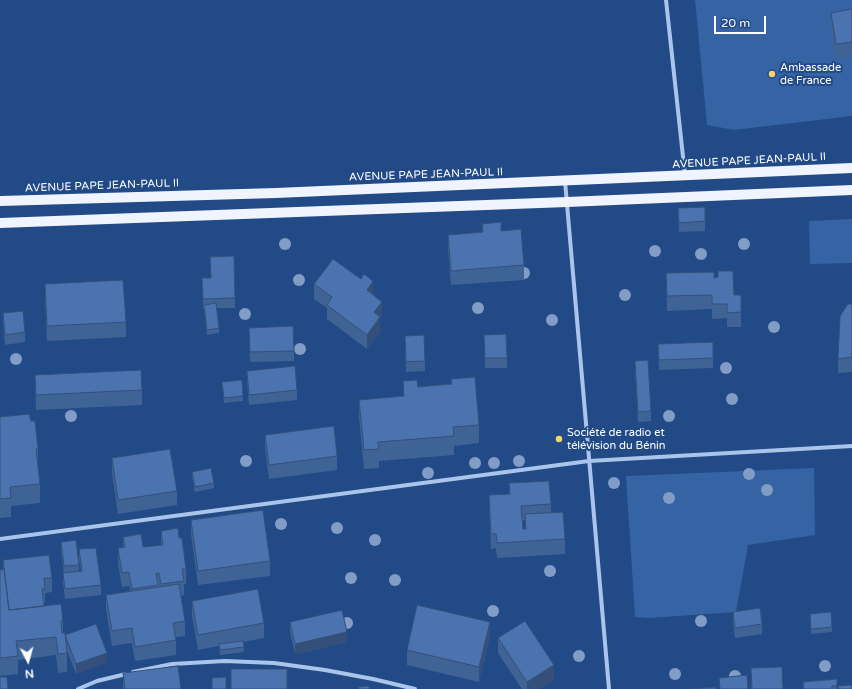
<!DOCTYPE html>
<meta charset="utf-8">
<style>
body{margin:0}
#map{position:relative;width:852px;height:689px;overflow:hidden;background:#214a87;font-family:"Varela Round",sans-serif}
canvas{display:block}
.north{position:absolute;left:8px;top:641px;width:40px;height:40px;-webkit-text-stroke:3px #214a87;paint-order:stroke;rotate:174deg;font-size:11px;font-weight:700;line-height:16px;text-align:center;color:#fff}
.north::after{content:'';display:block;margin:auto;width:14px;height:18px;background:#fff;clip-path:polygon(50% 0,100% 100%,50% 72%,0 100%)}
.scale{position:absolute;left:714px;top:16px;width:52px;height:18px;box-sizing:border-box;border:2px solid #fff;border-top:0;padding-left:5px;font-size:12px;line-height:14px;white-space:nowrap;color:#fff;-webkit-text-stroke:3px #214a87;paint-order:stroke}
</style>
<div id="map">
<canvas width="852" height="689"></canvas>
<div class="north">N</div>
<div class="scale">20 m</div>
</div>
<script>
const ctx = document.querySelector('canvas').getContext('2d');
ctx.lineJoin = 'round';
function fillPath(path, color) {
  ctx.fillStyle = color;
  ctx.fill(path, 'evenodd');
}
function toPath(rows) {
  const path = new Path2D();
  for (const r of rows) {
    path.moveTo(r[0], r[1]);
    for (let i = 2; i < r.length; i += 2) path.lineTo(r[i], r[i + 1]);
  }
  return path;
}
function strokePath(path, color, width, dash) {
  ctx.strokeStyle = color;
  ctx.lineWidth = width;
  ctx.lineCap = dash ? 'butt' : 'round';
  ctx.setLineDash(dash || []);
  ctx.stroke(path);
}
function drawText(font, color, halo, rows, align = 'center') {
  ctx.font = font + ' "Varela Round",sans-serif';
  ctx.lineWidth = 4;
  ctx.setLineDash([]);
  ctx.textBaseline = 'middle';
  ctx.strokeStyle = halo;
  ctx.fillStyle = color;
  for (const [text, x, y, turn = 0] of rows) {
    ctx.save();
    ctx.translate(x, y);
    ctx.rotate((+turn || 0) * Math.PI / 180);
    ctx.textAlign = isNaN(turn) ? turn : align;
    if (halo) ctx.strokeText(text, 0, 0);
    ctx.fillText(text, 0, 0);
    ctx.restore();
  }
}
fillPath(toPath([
 [695,0,852,0,852,116,734,130,707,125],
 [852,219,852,263,810,264,809,221],
 [814,468,815,535,748,545,736,612,649,618,635,617,626,476]
]), '#3563a4');
strokePath(toPath([
 [666,0,685,175],
 [565,181,609,689],
 [0,539,589,461,852,446],
 [133,672,172,664,225,661,274,663,325,670,373,679,415,689],
 [78,689,97,681,126,674]
]), '#abc5ea', 4);
strokePath(toPath([
 [0,201,276,193,852,168],
 [0,223,567,202,852,190]
]), '#eff4fe', 10);
ctx.fillStyle = '#819cc5';
for (const [x, y] of [
 [285,244],
 [744,244],
 [655,251],
 [701,254],
 [524,273],
 [299,280],
 [625,295],
 [478,308],
 [245,314],
 [552,320],
 [774,327],
 [300,349],
 [16,359],
 [726,368],
 [732,399],
 [71,416],
 [669,416],
 [246,461],
 [519,461],
 [475,463],
 [494,463],
 [428,473],
 [749,474],
 [614,483],
 [767,490],
 [669,498],
 [281,524],
 [337,528],
 [375,540],
 [550,571],
 [351,578],
 [395,580],
 [493,611],
 [701,621],
 [347,623],
 [579,656],
 [825,666],
 [675,674],
 [735,676]
]) {
  ctx.beginPath();
  ctx.arc(x, y, 6, 0, 2 * Math.PI);
  ctx.fill();
}
fillPath(toPath([
 [852,9,852,56,836,59,831,27,831,13],
 [678,208,705,221,705,231,679,232],
 [482,224,501,231,524,265,524,280,451,285,448,250,448,235,482,233],
 [210,257,235,298,235,308,216,308,219,328,219,333,207,335,204,309,203,309,202,278,211,278],
 [666,273,734,295,741,295,741,327,727,327,727,318,712,319,712,309,667,311],
 [45,284,126,322,126,337,47,341,45,299],
 [314,284,373,295,382,316,380,318,380,332,367,349,327,319,327,308,314,299],
 [852,304,852,372,838,373,838,359],
 [3,313,25,332,25,342,5,345,3,323],
 [249,328,294,351,294,361,250,362],
 [484,335,507,358,507,368,485,368],
 [658,344,713,358,713,368,659,370],
 [405,346,425,361,425,371,406,372],
 [635,361,651,411,651,421,638,422,635,371],
 [247,371,297,390,297,400,249,405,247,381],
 [35,375,142,390,142,405,36,410],
 [451,379,479,425,479,443,454,446,454,455,379,461,379,468,364,469,359,418,359,400,403,396,403,381,418,387,451,384],
 [222,382,243,396,243,401,224,403],
 [0,417,31,421,38,448,38,466,40,484,40,503,11,506,11,517,0,518],
 [265,435,337,456,337,470,269,479,265,449],
 [112,458,177,491,177,505,118,514,112,473],
 [192,472,214,483,214,488,195,492,192,477],
 [509,483,551,504,551,512,565,539,565,554,497,558,496,548,491,549,489,510,489,495,509,494],
 [525,520,525,529,523,529,522,521],
 [191,520,270,561,270,576,198,585,191,534],
 [161,531,179,538,186,569,186,584,184,584,184,595,181,596,185,621,185,636,176,637,176,655,135,661,132,643,112,646,106,609,106,595,130,591,129,586,122,587,118,563,118,548,123,548,123,537,143,547,161,545],
 [61,542,79,565,79,571,81,571,79,559,79,549,101,585,101,595,65,599,63,583,63,573,64,573,61,552],
 [3,560,52,578,52,592,45,593,45,603,43,603,44,606,63,621,63,633,65,639,65,635,107,662,76,674,66,648,67,653,67,672,58,673,56,655,18,660,18,674,0,676,0,570,3,570],
 [192,601,264,623,264,638,243,642,244,652,220,655,219,646,198,650,192,616],
 [733,612,762,624,762,634,735,638,733,622],
 [810,614,832,627,832,632,811,634],
 [290,622,347,642,295,654,290,632],
 [490,637,479,682,407,665,407,650],
 [498,638,554,679,539,689,522,689,498,653],
 [751,668,783,689,751,689],
 [123,673,181,689,123,689],
 [837,679,837,689,803,689,803,682]
]), '#406396');
fillPath(toPath([
 [373,281,373,296,367,290],
 [382,302,382,316,380,318,380,332,367,349,367,335,374,312],
 [490,622,490,637,479,682,479,667],
 [347,632,347,642,295,654,295,644],
 [107,653,107,662,76,674,76,664],
 [554,665,554,679,539,689,527,689,527,682]
]), '#34507a');
const building = toPath([
 [852,9,852,42,836,44,831,13,852,9],
 [705,207,705,221,679,223,678,208,705,207],
 [501,222,501,231,521,229,524,265,451,271,448,235,483,232,482,224,501,222],
 [234,256,235,298,203,299,202,278,211,278,210,257,234,256],
 [333,259,361,279,364,274,373,281,367,290,382,302,374,312,380,317,367,335,327,305,332,297,314,284,333,259],
 [718,271,733,271,734,295,741,295,741,312,727,313,727,304,712,304,712,295,667,296,666,273,714,272,714,278,718,277,718,271],
 [123,280,126,322,47,326,45,284,123,280],
 [216,303,219,328,207,330,204,305,216,303],
 [848,304,852,304,852,357,838,359,840,316,848,304],
 [23,311,25,332,5,335,3,313,23,311],
 [293,326,294,351,250,352,249,328,293,326],
 [506,334,507,358,485,358,484,335,506,334],
 [424,335,425,361,406,362,405,336,424,335],
 [713,342,713,358,659,360,658,344,713,342],
 [648,360,651,411,638,412,635,361,648,360],
 [295,366,297,390,249,395,247,371,295,366],
 [141,370,142,390,36,395,35,375,141,370],
 [475,377,479,425,453,427,454,436,378,442,379,449,364,450,359,400,404,396,403,381,417,380,418,387,452,384,451,379,475,377],
 [242,380,243,396,224,398,222,382,242,380],
 [29,414,31,421,35,421,38,448,36,449,40,484,10,487,11,498,0,499,0,417,29,414],
 [334,426,337,456,269,465,265,435,334,426],
 [170,449,177,491,118,500,112,458,170,449],
 [211,468,214,483,195,487,192,472,211,468],
 [549,481,551,504,521,506,523,529,526,529,525,514,563,512,565,539,497,543,496,534,491,534,489,495,510,494,509,483,549,481],
 [263,510,270,561,198,571,191,520,263,510],
 [178,528,179,538,182,538,186,569,182,569,184,581,161,584,159,573,156,573,158,585,132,589,129,572,122,573,118,548,125,547,123,537,141,534,143,547,163,545,161,531,178,528],
 [76,540,79,565,64,566,61,542,76,540],
 [96,548,101,585,65,589,63,573,82,571,79,549,96,548],
 [49,555,52,578,44,578,45,589,42,589,44,606,9,610,3,560,49,555],
 [4,569,9,610,61,604,63,621,61,621,62,633,65,633,67,653,58,654,56,637,16,641,18,656,0,658,0,570,4,569],
 [179,584,185,621,173,623,176,640,135,647,132,628,112,631,106,595,179,584],
 [258,589,264,623,198,635,192,601,258,589],
 [417,605,490,622,479,667,407,650,417,605],
 [760,608,762,624,735,628,733,612,760,608],
 [342,610,347,632,295,644,290,622,342,610],
 [831,612,832,627,811,629,810,614,831,612],
 [525,621,554,665,527,682,498,638,525,621],
 [96,624,107,653,76,664,65,635,96,624],
 [243,641,244,647,220,650,219,644,243,641],
 [178,666,181,689,125,689,123,673,178,666],
 [782,667,783,689,752,689,751,668,782,667],
 [231,669,287,669,287,689,231,689,231,669],
 [747,675,748,689,720,689,719,678,747,675],
 [0,677,7,677,8,689,0,689,0,677],
 [226,677,226,689,212,689,212,678,226,677],
 [837,679,837,686,832,686,832,689,804,689,803,682,837,679],
 [852,685,852,689,839,689,838,686,852,685],
 [369,686,369,689,359,689,358,687,369,686],
 [716,687,716,689,690,689,716,687]
]);
fillPath(building, '#4a73af');
strokePath(building, '#34507a', 1);
for (const [x, y, r, color] of [
 [772,74,4,"#f6d36d"],
 [559,439,4,"#f6d36d"]
]) {
  const dot = new Path2D();
  dot.arc(x, y, r, 0, 2 * Math.PI);
  ctx.fillStyle = color;
  ctx.fill(dot);
  strokePath(dot, '#214a87', 1.5);
}
drawText('11px', '#fff', '#214a87', [
 ["Ambassade",780,68],
 ["de France",780,81],
 ["Société de radio et",567,433],
 ["télévision du Bénin",567,446]
], 'left');
drawText('11px', '#fff', '#214a87', [
 ["AVENUE PAPE JEAN-PAUL II",749,161,-3],
 ["AVENUE PAPE JEAN-PAUL II",426,175,-2],
 ["AVENUE PAPE JEAN-PAUL II",102,186,-2]
]);
</script>
